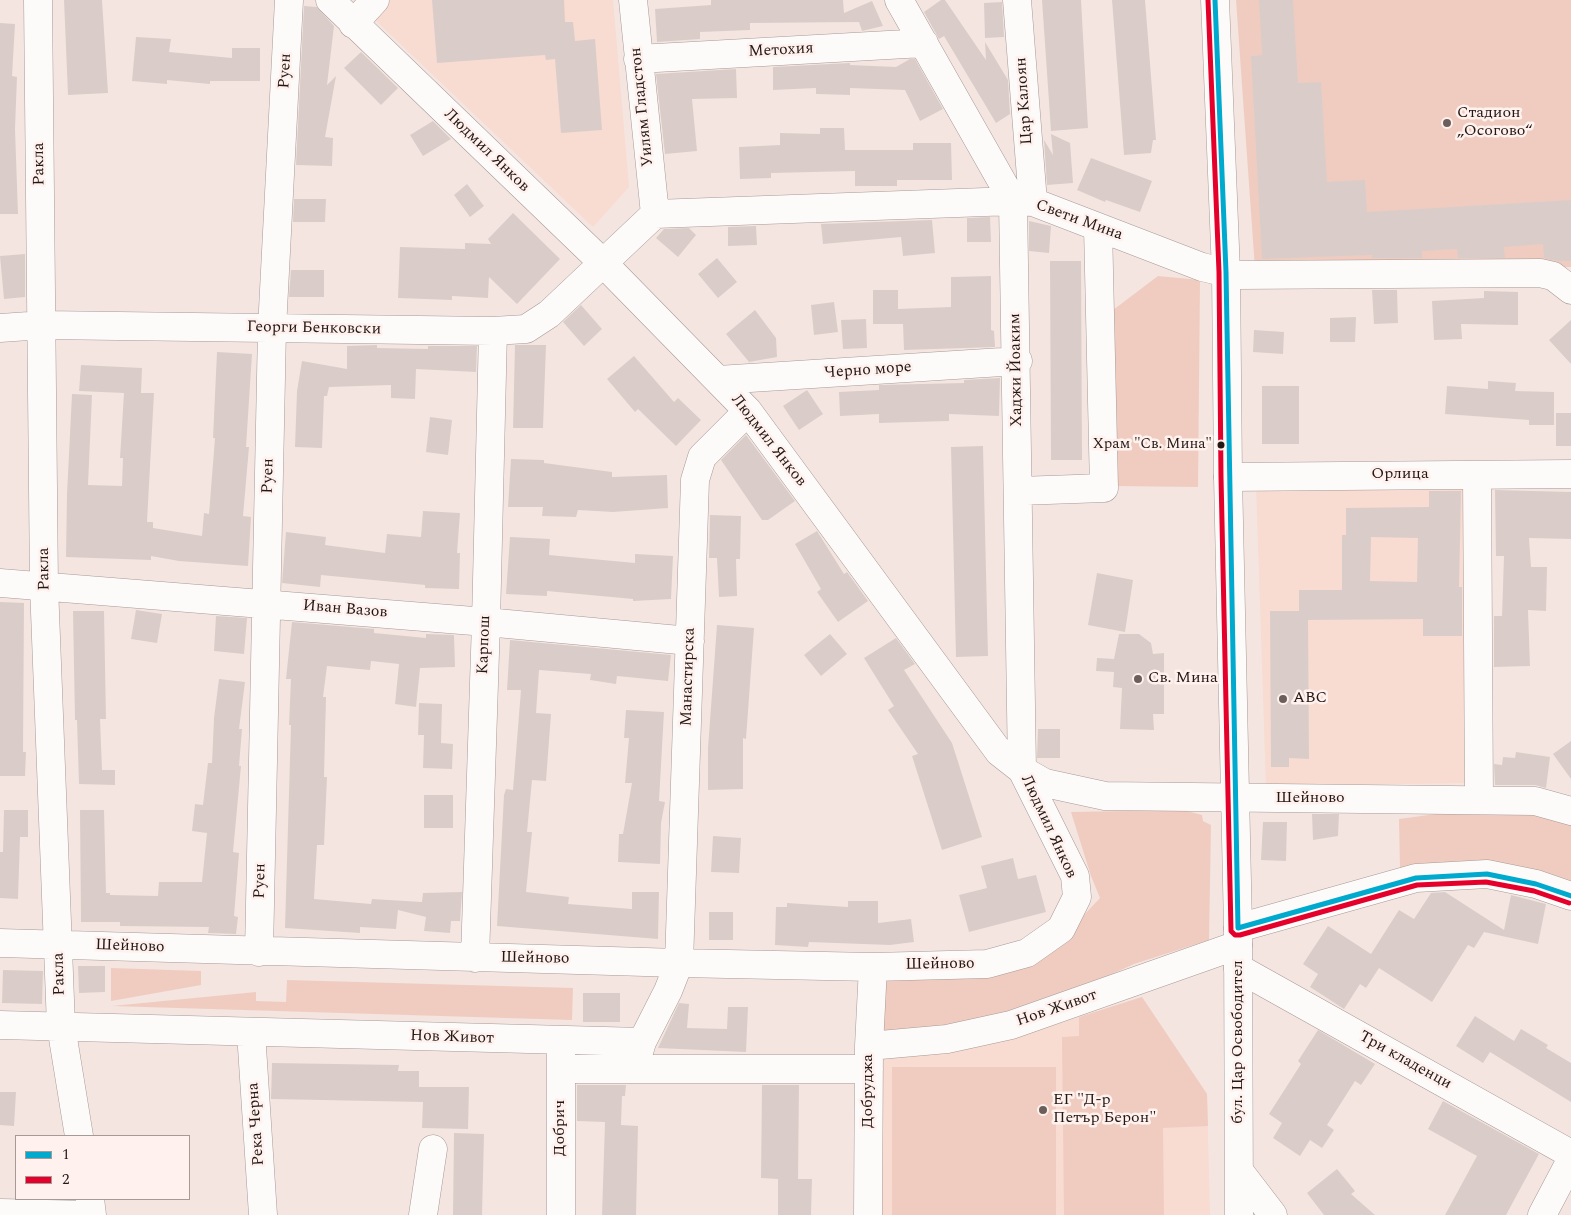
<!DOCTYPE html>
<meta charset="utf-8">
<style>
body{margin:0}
#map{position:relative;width:1571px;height:1215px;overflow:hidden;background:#f4e5e0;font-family:Spectral,serif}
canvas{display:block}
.legend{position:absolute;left:15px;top:1135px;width:175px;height:65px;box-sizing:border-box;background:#fff1ed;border:1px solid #a79a96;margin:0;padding:6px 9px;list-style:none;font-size:15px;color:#231713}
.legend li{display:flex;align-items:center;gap:10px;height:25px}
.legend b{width:25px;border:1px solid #a79a96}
</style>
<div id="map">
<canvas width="1571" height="1215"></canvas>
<ul class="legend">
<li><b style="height:6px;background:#00a9ce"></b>1</li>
<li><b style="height:6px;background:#e4002b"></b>2</li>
</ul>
</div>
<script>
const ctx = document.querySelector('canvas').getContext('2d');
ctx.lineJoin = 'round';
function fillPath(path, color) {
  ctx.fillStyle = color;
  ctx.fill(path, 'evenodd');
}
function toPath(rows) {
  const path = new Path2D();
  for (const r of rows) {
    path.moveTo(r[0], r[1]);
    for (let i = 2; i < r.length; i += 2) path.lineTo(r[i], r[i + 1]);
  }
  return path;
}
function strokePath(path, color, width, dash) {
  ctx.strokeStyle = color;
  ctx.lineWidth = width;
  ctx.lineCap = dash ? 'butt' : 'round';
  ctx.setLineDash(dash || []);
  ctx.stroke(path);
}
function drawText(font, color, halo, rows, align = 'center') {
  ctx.font = font + ' Spectral,serif';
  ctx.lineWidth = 5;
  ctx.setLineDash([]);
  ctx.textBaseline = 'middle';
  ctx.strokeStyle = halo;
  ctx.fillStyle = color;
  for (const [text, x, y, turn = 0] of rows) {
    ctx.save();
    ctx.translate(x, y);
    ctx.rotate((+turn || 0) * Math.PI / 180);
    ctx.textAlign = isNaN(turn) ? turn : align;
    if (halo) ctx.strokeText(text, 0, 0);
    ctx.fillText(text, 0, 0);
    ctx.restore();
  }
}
fillPath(toPath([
 [390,0,613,0,629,187,593,227,374,19],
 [1469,481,1466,783,1266,786,1256,484],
 [1142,997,1207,1094,1210,1215,878,1215,879,1057,1035,1031]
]), '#f8dbd1');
fillPath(toPath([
 [1236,0,1571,0,1571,267,1255,269],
 [1158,276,1200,280,1198,487,1112,486,1113,310],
 [1452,803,1571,819,1571,884,1400,869,1399,819,1451,812],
 [1183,810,1202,815,1203,821,1211,825,1209,940,1134,964,1088,985,1014,1011,930,1028,885,1033,881,1023,881,981,965,977,1065,935,1100,898,1091,876,1071,812],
 [111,968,201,971,201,985,111,1001],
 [287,980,573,988,572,1020,112,1006,256,992,256,1001,286,1002],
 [1142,997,1207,1094,1208,1126,1163,1128,1164,1215,1064,1215,1062,1037,1079,1036,1079,1017],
 [892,1067,1056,1067,1056,1215,892,1215]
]), '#f0ccc0');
fillPath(toPath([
 [64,0,102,0,108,93,68,95],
 [432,0,564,0,565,22,573,22,575,41,595,39,602,130,561,133,555,59,546,60,545,55,437,63],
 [711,0,843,0,844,13,872,1,883,26,862,31,859,22,750,23,750,30,700,32,700,39,657,42,655,9,711,5],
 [941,0,945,0,986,60,985,42,1008,80,1010,114,996,123,944,36,939,39,924,12],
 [1042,0,1081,0,1088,128,1051,131],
 [1112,0,1145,0,1156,140,1153,140,1151,153,1124,155],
 [1259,0,1293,0,1298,83,1321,82,1327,182,1365,180,1367,212,1571,200,1571,261,1558,261,1544,258,1543,244,1504,247,1505,258,1458,258,1457,249,1422,251,1422,258,1372,258,1372,255,1262,259,1251,56,1262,55],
 [1002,2,1004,37,985,38,984,3],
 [304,6,317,7,334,26,327,85,336,76,325,137,333,138,332,166,296,165],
 [0,23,15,24,12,76,17,77,15,129,18,214,0,214],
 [136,37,171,39,169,52,232,58,232,48,260,48,260,81,210,81,210,84,167,80,167,84,132,81],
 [361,52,398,88,381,105,344,68],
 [910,59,915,59,943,109,920,121,905,90,850,88,850,95,816,94,816,88,773,90,773,67,850,63,850,65,896,67],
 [736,69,737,98,692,99,697,151,665,154,656,74],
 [433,121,451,139,423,156,410,135],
 [820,128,844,128,845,150,913,150,913,143,951,143,952,180,897,180,897,186,855,186,855,171,771,173,771,178,740,179,739,147,780,145,780,133,820,134],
 [1051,134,1070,143,1073,183,1047,185,1044,140,1053,155],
 [1091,158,1152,181,1140,212,1106,200,1105,202,1077,190],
 [467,184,484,206,470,217,454,195],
 [294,199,326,199,325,222,293,222],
 [513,213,560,259,517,304,489,277,488,298,452,296,452,300,398,298,400,247,465,249,465,243,491,244,488,239],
 [990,217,991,242,967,242,967,218],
 [932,220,935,253,903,256,901,237,823,244,821,224],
 [1029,221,1051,226,1049,253,1029,251],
 [756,226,757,245,728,246,728,227],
 [689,228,696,235,678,257,656,238,664,229],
 [25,254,25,297,4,299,0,256],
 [717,258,737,282,718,298,698,274],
 [1050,261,1081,261,1082,460,1051,460],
 [291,270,324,270,324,297,289,297],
 [991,276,991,330,994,331,995,347,904,350,903,324,873,324,873,290,898,290,898,309,951,307,951,277],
 [1372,290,1397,290,1398,323,1374,324],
 [1484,291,1518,292,1518,325,1461,324,1462,339,1434,340,1432,301,1484,298],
 [834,302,838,332,814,335,811,305],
 [581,305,602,329,584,346,563,322],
 [755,310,776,338,777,357,749,362,726,334],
 [1356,317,1355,342,1330,342,1330,318],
 [866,319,867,348,843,349,841,320],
 [1571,320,1571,364,1549,340],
 [1254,330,1284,332,1283,354,1253,352],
 [377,345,377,348,428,349,428,346,477,346,476,372,416,369,415,399,391,398,391,385,329,387,327,396,324,396,322,448,295,447,297,391,302,361,347,369,347,346],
 [515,345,546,345,543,428,513,428],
 [217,352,252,354,246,447,249,447,243,516,251,517,248,566,179,561,151,556,151,560,66,557,67,494,72,394,92,395,88,485,122,486,123,458,120,458,124,393,79,391,81,365,142,368,141,393,154,393,147,522,153,522,153,528,202,536,204,513,209,514,215,438,213,438],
 [634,356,674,402,678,398,701,420,676,446,638,409,635,412,607,379],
 [1000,378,999,416,949,414,949,421,879,423,879,414,840,416,839,392,879,390,879,385,964,383,964,380],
 [1488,381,1516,383,1515,391,1554,392,1554,425,1529,425,1529,420,1445,414,1447,386,1488,389],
 [1262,386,1299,386,1299,444,1262,444],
 [807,390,823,414,799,430,783,406],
 [1556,413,1571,413,1571,446,1556,446],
 [430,417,452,420,448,455,426,452],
 [746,435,795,501,768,520,762,520,721,460],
 [983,446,988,656,956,657,951,447],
 [511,459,544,460,544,463,612,472,612,477,667,475,668,508,613,512,578,510,576,517,542,516,543,507,508,507],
 [1495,490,1571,492,1571,539,1529,538,1531,567,1547,567,1546,611,1528,610,1530,666,1494,667,1494,616,1502,616,1504,556,1496,556],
 [1429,491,1461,491,1459,587,1462,587,1462,636,1423,636,1423,619,1308,620,1309,759,1289,758,1289,767,1271,767,1270,611,1299,611,1299,590,1342,590,1342,535,1346,535,1346,508,1429,507],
 [1371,537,1418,538,1417,582,1370,581],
 [423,511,460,513,457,553,460,553,459,589,425,588,425,585,321,575,320,587,282,583,286,532,326,537,325,545,385,553,387,534,421,537],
 [710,515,741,516,740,559,736,559,737,596,719,597,717,558,709,558],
 [817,531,844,574,847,572,868,601,838,622,817,592,821,589,795,544],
 [510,537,550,539,549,555,635,563,635,554,673,556,671,599,633,601,633,599,547,591,547,596,506,594],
 [1097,573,1133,580,1125,632,1088,625],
 [0,602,24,603,23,752,26,752,25,776,0,776],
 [136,610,162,614,157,643,131,639],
 [73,611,104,611,106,719,100,719,102,770,115,770,115,785,79,784,77,720,75,720],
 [216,616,247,618,244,654,214,651],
 [292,622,374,629,374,633,426,638,426,634,454,635,455,667,420,668,416,707,395,704,399,664,371,661,370,670,327,666,323,697,326,697,324,777,327,777,324,845,317,845,314,899,371,904,372,899,422,902,423,893,462,892,460,921,451,921,450,933,424,931,426,917,398,910,396,929,360,927,360,933,285,928,291,725,289,725,291,679,286,679],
 [717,625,754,628,746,739,743,738,743,789,708,790,708,748],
 [830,634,847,654,821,676,804,655],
 [1119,634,1139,634,1151,643,1153,654,1164,653,1164,714,1153,714,1154,730,1120,729,1122,688,1113,687,1114,672,1096,671,1097,658,1114,659],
 [896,638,915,664,904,670,952,743,982,837,942,850,912,756,918,754,888,710,894,706,864,658],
 [510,640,671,655,668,681,617,676,616,684,590,680,591,674,539,670,536,713,551,714,546,781,532,780,527,832,532,832,526,892,569,897,568,904,632,909,632,892,659,892,658,939,497,926,504,795,506,789,513,790,521,690,507,690],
 [219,679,245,682,239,729,242,729,239,766,241,766,233,852,239,853,234,916,238,917,236,934,208,933,209,927,120,926,120,922,81,922,80,810,104,810,106,893,110,893,110,895,158,896,159,882,202,882,207,833,192,831,195,804,203,805,208,763,212,763,214,718],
 [419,703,442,704,441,743,453,744,452,769,423,768,424,735,418,735],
 [626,710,664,712,659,801,665,802,661,823,660,864,618,862,619,834,623,834,632,783,625,783,629,738,624,738],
 [1038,729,1060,729,1060,758,1037,758],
 [1571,741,1571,779,1553,754],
 [1516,752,1550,757,1546,788,1535,785,1495,785,1494,764,1502,765,1503,757,1515,758],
 [424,795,453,795,453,828,424,828],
 [4,810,28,810,28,837,20,837,18,899,0,898,0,852,3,852],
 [1312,814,1339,814,1338,836,1313,840],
 [1263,822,1287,822,1286,861,1261,860],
 [713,836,741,838,739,873,711,872],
 [1013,858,1018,879,1036,875,1046,912,969,932,959,895,987,888,981,866],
 [1445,892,1504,930,1511,895,1546,904,1538,944,1484,932,1474,948,1468,945,1432,1002,1379,968,1366,988,1360,984,1344,1009,1310,987,1318,974,1303,964,1328,926,1371,954,1399,910,1414,919,1431,893],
 [848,901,878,901,878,923,911,919,914,942,890,945,809,942,808,947,775,945,776,907,787,907,787,903,848,907],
 [709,912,733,912,733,940,709,940],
 [78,966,105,966,105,992,79,993],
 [3,970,43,971,42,1004,2,1003],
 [583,993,620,993,620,1022,583,1022],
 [679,1003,689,1004,687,1028,727,1029,728,1007,748,1007,746,1052,658,1048],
 [1475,1016,1514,1041,1521,1029,1548,1045,1546,1048,1571,1063,1571,1102,1490,1052,1483,1063,1456,1046],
 [1318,1030,1375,1064,1361,1085,1355,1081,1327,1125,1334,1130,1322,1148,1310,1140,1300,1156,1273,1138,1282,1123,1269,1114,1301,1064,1298,1061],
 [272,1063,399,1065,398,1071,419,1071,419,1087,469,1087,468,1129,422,1128,423,1102,271,1099],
 [577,1085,626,1085,625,1096,622,1096,621,1125,638,1126,636,1215,602,1215,605,1122,577,1121],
 [762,1085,799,1085,798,1179,812,1179,811,1215,778,1215,778,1179,761,1178],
 [0,1092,16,1092,14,1126,0,1125],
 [1443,1101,1539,1154,1506,1215,1445,1215,1477,1156,1428,1129],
 [454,1133,484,1134,482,1215,453,1215],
 [1337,1169,1355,1191,1351,1194,1375,1215,1324,1215,1307,1193]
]), '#dacdc9');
const minor = toPath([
 [38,0,44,586,61,1026,79,1136],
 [633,0,655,214],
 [899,0,1013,201,1022,770],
 [1017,0,1033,202],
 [353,24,375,0],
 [638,59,924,43],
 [0,328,43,325,493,331,526,329,549,314,655,214,1013,201,1033,202,1202,267,1236,275,1540,273,1553,276,1571,290],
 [718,380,1018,361],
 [1477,475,1479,800],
 [1228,477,1571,474],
 [1019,491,1104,488,1098,227],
 [0,583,486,622,690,641],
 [1022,770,1045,783,1105,796,1535,801,1571,811],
 [1238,928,1416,878,1487,874,1536,884,1571,896],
 [0,943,679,963,873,967,987,964,1027,953,1061,929,1077,897,1075,876,1022,770,999,752,748,411,603,263,330,0],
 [259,952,272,329,289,0],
 [475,958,486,622,493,331],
 [1238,968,1571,1154],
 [0,1025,642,1042,634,1069,869,1069],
 [251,1032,263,1215],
 [642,1042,668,991,679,963,695,480,702,457,748,411],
 [869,1046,947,1039,1011,1025,1238,945],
 [561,1069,634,1069],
 [1240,1172,1273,1215],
 [0,1213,92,1215,90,1199],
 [423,1215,433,1149],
 [561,1215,561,1041],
 [868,1215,869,1046,873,967],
 [1542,1215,1571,1160]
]);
const major = toPath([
 [1215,0,1226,272,1228,477,1238,928,1239,1215]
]);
strokePath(minor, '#a69a96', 29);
strokePath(major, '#a69a96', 29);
strokePath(minor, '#fdfbfa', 28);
strokePath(major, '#fdfbfa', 28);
strokePath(toPath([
 [1215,0,1226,272,1238,928,1416,878,1487,874,1536,884,1571,896]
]), '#00a9ce', 5);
strokePath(toPath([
 [1208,0,1219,272,1221,477,1231,931,1235,935,1240,935,1417,885,1486,882,1534,891,1569,903]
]), '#e4002b', 5);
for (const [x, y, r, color] of [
 [1447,123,5,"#6c5f5b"],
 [1221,445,4.5,"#231713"],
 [1138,679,5,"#6c5f5b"],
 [1283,699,5,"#6c5f5b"],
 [1043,1110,5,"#6c5f5b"]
]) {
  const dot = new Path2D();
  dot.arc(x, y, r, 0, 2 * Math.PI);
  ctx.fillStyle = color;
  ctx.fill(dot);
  strokePath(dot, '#fff1ed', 2);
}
drawText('15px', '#231713', '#fff1ed', [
 ["Храм \"Св. Мина\"",1212,445]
], 'right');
drawText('16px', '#231713', '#fff1ed', [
 ["Метохия",781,51,-3],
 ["Руен",286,71,-87],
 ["Цар Калоян",1025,101,-94],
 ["Уилям Гладстон",643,107,-96],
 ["Людмил Янков",486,151,44],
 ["Ракла",40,164,-91],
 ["Свети Мина",1079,221,20],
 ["Георги Бенковски",314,329,1],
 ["Хаджи Йоаким",1017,370,-91],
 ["Черно море",868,371,-4],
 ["Людмил Янков",768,441,52],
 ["Орлица",1400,475],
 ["Руен",269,476,-89],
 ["Ракла",45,569,-91],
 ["Иван Вазов",345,610,5],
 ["Карпош",485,645,-88],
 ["Манастирска",689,677,-88],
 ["Шейново",1310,799],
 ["Людмил Янков",1048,827,65],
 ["Руен",261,881,-89],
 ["Шейново",130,947,2],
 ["Шейново",535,959,1],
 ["Шейново",940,965,-1],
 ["Ракла",60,974,-92],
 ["Нов Живот",1057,1009,-19],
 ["Нов Живот",452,1038,2],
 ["бул. Цар Освободител",1239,1042,-90],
 ["Три кладенци",1405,1061,29],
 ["Добруджа",869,1091,-90],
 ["Река Черна",257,1124,-94],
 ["Добрич",561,1128,-90]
]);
drawText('16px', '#231713', '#fff1ed', [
 ["Стадион",1457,114],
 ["„Осогово“",1457,132],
 ["Св. Мина",1148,679],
 ["ABC",1293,699],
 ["ЕГ \"Д-р",1053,1101],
 ["Петър Берон\"",1053,1119]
], 'left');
</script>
